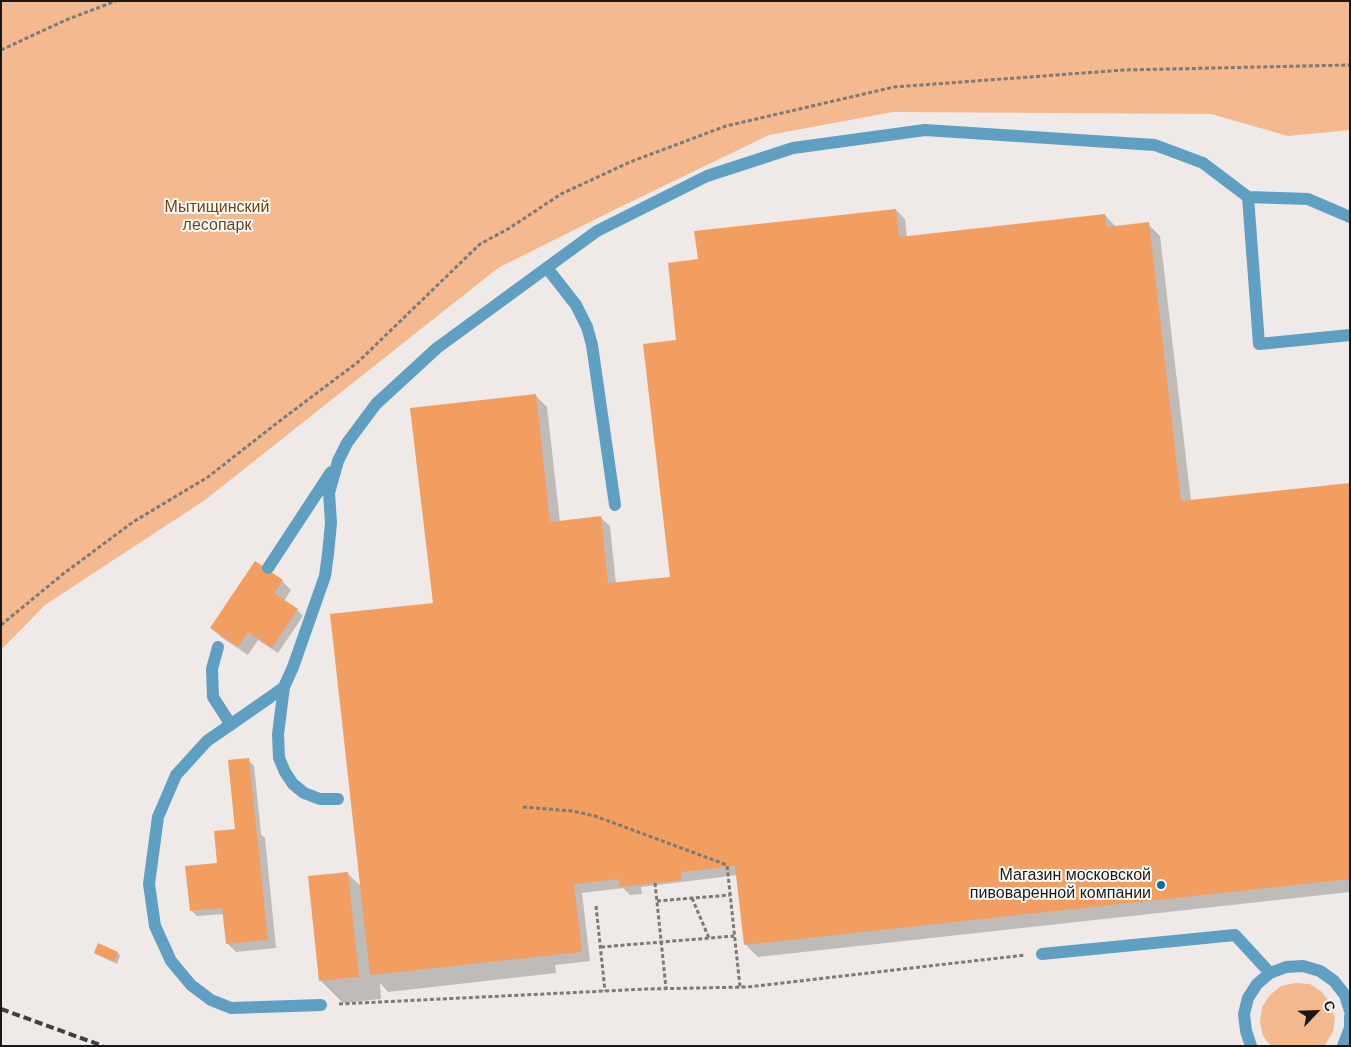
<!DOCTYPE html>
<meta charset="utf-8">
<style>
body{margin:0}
#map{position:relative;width:1351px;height:1047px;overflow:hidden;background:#efeae7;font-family:Helvetica,sans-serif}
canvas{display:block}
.frame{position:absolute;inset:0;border:2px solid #1a1817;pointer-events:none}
.north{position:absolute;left:1291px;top:987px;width:50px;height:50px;-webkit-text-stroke:4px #fff;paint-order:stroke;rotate:66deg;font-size:14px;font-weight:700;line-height:20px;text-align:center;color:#1a1817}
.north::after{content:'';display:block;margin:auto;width:18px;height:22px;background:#1a1817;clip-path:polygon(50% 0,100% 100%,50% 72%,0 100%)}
</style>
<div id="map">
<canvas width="1351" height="1047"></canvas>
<div class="frame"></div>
<div class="north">С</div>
</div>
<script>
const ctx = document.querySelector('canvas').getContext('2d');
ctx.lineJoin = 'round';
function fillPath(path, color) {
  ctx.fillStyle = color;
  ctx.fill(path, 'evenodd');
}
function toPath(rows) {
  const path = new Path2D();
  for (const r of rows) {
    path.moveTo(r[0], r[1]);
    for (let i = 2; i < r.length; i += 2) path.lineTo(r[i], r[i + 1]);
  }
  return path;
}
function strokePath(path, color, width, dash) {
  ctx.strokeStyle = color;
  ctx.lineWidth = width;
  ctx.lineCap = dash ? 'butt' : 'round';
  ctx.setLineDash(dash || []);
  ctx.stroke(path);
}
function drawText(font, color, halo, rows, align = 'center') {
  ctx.font = font + ' Helvetica,sans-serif';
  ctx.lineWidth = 4;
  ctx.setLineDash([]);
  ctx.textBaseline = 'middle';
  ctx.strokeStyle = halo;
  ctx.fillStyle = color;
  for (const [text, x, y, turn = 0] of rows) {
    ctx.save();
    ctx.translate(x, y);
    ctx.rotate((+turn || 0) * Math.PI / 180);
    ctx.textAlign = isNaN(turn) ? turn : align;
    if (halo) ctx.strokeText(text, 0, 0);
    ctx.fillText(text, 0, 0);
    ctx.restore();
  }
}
fillPath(toPath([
 [1,1,1350,1,1350,130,1288,136,1211,114,893,112,769,135,616,209,498,268,205,500,45,605,1,650],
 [1295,983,1310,984,1322,992,1331,1004,1335,1018,1333,1032,1324,1046,1271,1046,1263,1036,1260,1022,1262,1007,1270,995,1281,986]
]), '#f4b98f');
fillPath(toPath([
 [896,210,905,219,907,237,1105,215,1116,227,1148,224,1160,236,1191,501,1350,484,1350,892,758,957,746,945,738,875,641,887,642,894,630,895,623,888,582,893,590,961,555,965,556,973,388,992,380,983,381,999,343,1003,320,980,348,874,362,887,434,604,535,395,547,407,560,522,600,517,610,526,616,584,671,578,678,341,699,261],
 [282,581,291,590,284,601,297,610,303,616,278,653,258,640,248,655,221,637,212,628],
 [248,760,254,766,261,833,260,833,265,838,276,948,236,952,227,943,224,914,197,916,191,910,236,830],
 [98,945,118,953,120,956,117,964,98,955,95,953]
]), '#0003');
fillPath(toPath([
 [896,209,899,237,1105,214,1107,227,1149,222,1181,501,1350,483,1350,879,744,945,735,866,681,872,682,880,619,887,619,879,574,884,582,952,370,975,330,614,433,603,410,408,536,394,550,522,601,516,608,583,670,577,643,344,676,340,668,263,698,259,694,231],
 [255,561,283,580,274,593,298,609,272,648,248,632,238,647,210,628],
 [249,758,268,940,226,944,222,908,190,911,185,866,217,863,214,831,235,829,228,760],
 [348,872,359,977,319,981,308,876],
 [98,943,118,952,114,962,94,953]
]), '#f19e60');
strokePath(toPath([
 [1,50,66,20,116,1],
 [1,625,63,574,133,522,208,477,277,423,358,362,480,244,508,229,561,194,630,162,726,126,894,87,1124,70,1350,65],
 [523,807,572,811,595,816,727,865,740,987],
 [655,883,666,988],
 [692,898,709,938],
 [657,901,730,895],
 [596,906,605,991],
 [601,947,734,936],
 [339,1004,646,989,747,987,1025,955]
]), '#7c7977', 3, [4, 2.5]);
strokePath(toPath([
 [1248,197,1259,344,1350,335],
 [547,268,576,305,587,327,592,345,615,505],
 [268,568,331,472],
 [218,647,212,669,213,697,231,725],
 [284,687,278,734,279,758,285,772,293,784,304,793,320,799,338,799],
 [1042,954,1235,935,1270,973],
 [321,1005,231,1008,211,1000,191,985,171,961,155,926,149,884,158,817,176,775,207,741,269,698,284,687,293,667,325,576,328,554,331,523,329,493,338,461,347,443,376,404,437,348,597,231,707,176,793,148,925,130,1155,145,1203,163,1248,197,1308,199,1350,217],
 [1251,1046,1246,1031,1244,1014,1248,998,1257,984,1270,973,1286,967,1303,966,1320,971,1334,981,1345,995,1350,1011],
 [1343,1046,1350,1028,1350,1016]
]), '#5f9fc2', 12);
strokePath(toPath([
 [1,1009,103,1046]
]), '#42403e', 4, [8, 4]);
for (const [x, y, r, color] of [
 [1161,885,5,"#03739e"]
]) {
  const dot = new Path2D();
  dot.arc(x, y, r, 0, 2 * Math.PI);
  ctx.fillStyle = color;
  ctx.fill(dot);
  strokePath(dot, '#fff', 2);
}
drawText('16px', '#743f11', '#fff', [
 ["Мытищинский",217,208],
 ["лесопарк",217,226]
]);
drawText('16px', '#1a1817', '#fff', [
 ["Магазин московской",1151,876],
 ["пивоваренной компании",1151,894]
], 'right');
</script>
